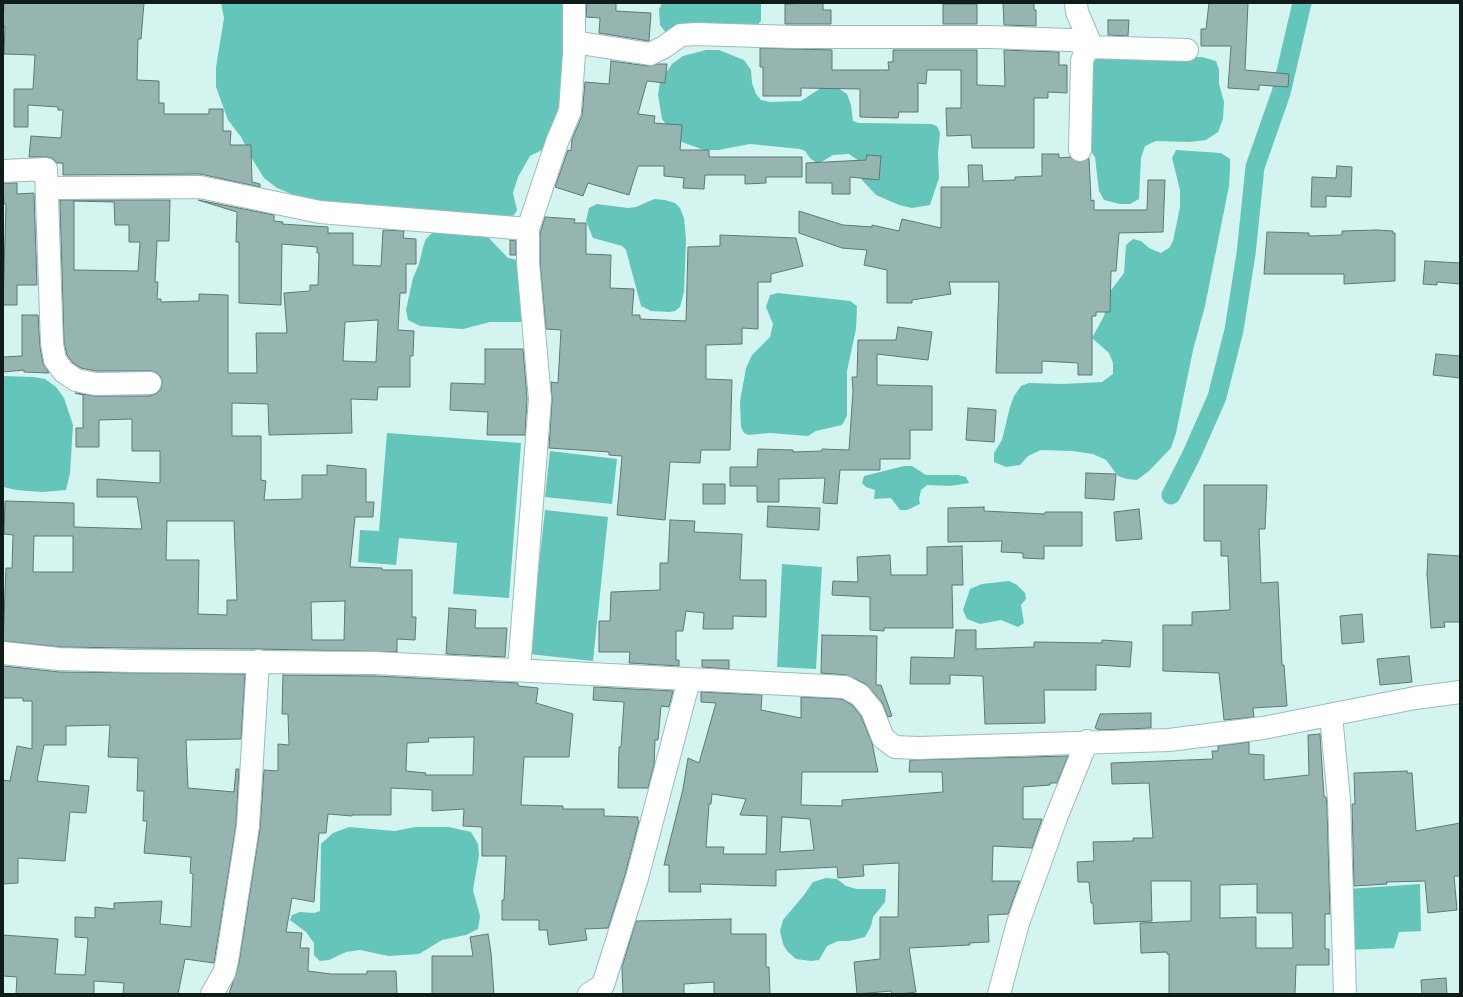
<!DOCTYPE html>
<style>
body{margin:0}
#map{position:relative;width:1463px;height:997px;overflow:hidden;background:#d4f4ef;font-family:Inter,sans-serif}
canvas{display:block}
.frame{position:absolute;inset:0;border:4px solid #101c1a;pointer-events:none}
</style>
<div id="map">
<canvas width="1463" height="997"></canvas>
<div class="frame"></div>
</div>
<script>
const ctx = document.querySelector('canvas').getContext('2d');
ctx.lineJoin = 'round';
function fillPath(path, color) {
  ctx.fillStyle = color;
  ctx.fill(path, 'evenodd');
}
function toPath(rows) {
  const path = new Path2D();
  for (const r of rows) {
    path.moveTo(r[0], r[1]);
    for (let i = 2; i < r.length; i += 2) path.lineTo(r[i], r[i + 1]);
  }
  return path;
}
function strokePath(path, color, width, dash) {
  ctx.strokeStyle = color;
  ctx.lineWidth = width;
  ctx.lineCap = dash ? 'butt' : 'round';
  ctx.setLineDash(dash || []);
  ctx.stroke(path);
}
fillPath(toPath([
 [221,3,566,3,562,91,559,109,542,150,530,156,518,177,513,193,517,210,514,215,504,220,313,203,277,188,264,178,254,162,241,137,228,120,216,87,216,67,224,18],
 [662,3,761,3,761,21,756,27,666,33,660,25,659,9],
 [706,50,719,50,744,60,751,70,752,83,756,94,761,100,770,102,801,101,824,86,835,86,847,94,851,105,853,121,859,123,931,124,937,126,940,133,938,153,939,178,930,205,912,208,899,205,876,195,862,180,859,161,849,154,833,155,818,164,810,158,805,151,800,149,750,144,718,150,704,150,679,141,662,119,658,95,660,82,672,64,683,56],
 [1202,57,1216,61,1219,70,1219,84,1224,102,1223,119,1218,132,1206,140,1189,142,1156,141,1145,146,1141,158,1139,199,1130,204,1120,204,1104,200,1099,191,1095,157,1088,148,1090,67,1097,58],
 [1176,150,1221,153,1230,159,1230,169,1229,186,1205,306,1193,350,1176,433,1171,448,1149,471,1137,480,1127,479,1118,476,1106,460,1093,454,1072,451,1041,450,1028,456,1020,465,1006,467,994,462,994,453,1002,440,1010,407,1014,396,1021,386,1029,383,1063,384,1102,382,1113,374,1113,363,1109,353,1092,338,1104,316,1109,293,1124,273,1126,245,1133,239,1141,241,1149,248,1161,253,1169,248,1173,241,1180,207,1180,190,1172,158],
 [654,199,665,200,675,203,680,208,684,218,686,239,684,292,680,307,675,311,670,312,651,311,641,306,626,250,622,246,593,238,586,221,589,208,597,204,628,208,636,207],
 [438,231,487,236,508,258,518,260,523,317,522,322,490,322,463,329,420,326,408,320,406,310,413,278,419,264,423,247,426,239,432,233],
 [778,293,850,301,857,306,856,329,847,371,847,416,842,425,816,431,808,436,770,433,748,435,744,433,741,427,740,401,746,368,752,355,770,337,773,324,766,307,770,295],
 [3,376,34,377,45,379,56,387,64,398,73,425,70,473,66,490,42,492,16,490,3,487],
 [387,433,521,443,509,598,453,594,457,543,399,538,396,565,358,562,360,530,379,531],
 [550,451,617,459,612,504,545,497],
 [904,466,912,466,926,475,958,475,966,477,969,483,950,486,927,485,921,490,919,499,920,504,907,510,900,510,891,498,874,499,875,490,866,487,862,483,864,476],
 [545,510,608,517,593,661,529,654],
 [782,564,822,567,816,669,777,667],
 [1009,581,1017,585,1025,593,1026,599,1021,605,1024,623,1018,627,1001,620,980,624,967,619,963,610,970,589,982,584],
 [349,827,395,831,415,827,449,827,471,832,478,844,479,855,473,890,480,916,478,929,466,935,442,940,419,954,389,956,360,950,346,952,329,960,320,961,314,955,314,943,306,932,290,920,292,915,300,912,314,913,320,911,321,844,333,833],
 [826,878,837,879,846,886,857,889,886,889,885,902,873,917,871,926,865,937,849,941,838,941,827,946,819,960,811,961,796,959,787,951,783,944,780,931,783,920,804,895,813,882],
 [1420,884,1421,931,1399,932,1394,948,1348,950,1347,889]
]), '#64c6bb');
strokePath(toPath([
 [1171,495,1191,456,1217,397,1234,330,1246,254,1255,167,1281,93,1302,3]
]), '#64c6bb', 19);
const building = toPath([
 [4,3,144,3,141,39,138,39,137,80,159,81,159,103,164,103,164,114,209,114,209,109,223,109,223,131,231,131,230,145,251,145,252,182,260,184,260,187,200,174,63,175,63,163,57,163,52,158,46,157,29,157,31,136,61,138,63,110,58,110,58,107,28,105,28,127,14,127,14,89,33,89,35,55,4,54,5,26,3,26,4,3],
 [587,3,616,3,616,11,651,13,649,41,599,33,600,18,586,17,587,3],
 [809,3,823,3,823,10,831,10,831,24,785,24,785,4,809,3],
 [1003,3,1034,3,1034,10,1036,10,1036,26,1004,25,1003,3],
 [1209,3,1248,3,1245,70,1289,74,1288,87,1259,85,1259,90,1228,88,1231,46,1201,46,1201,29,1206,29,1209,3],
 [943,4,977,4,977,24,943,24,943,4],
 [1108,20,1129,20,1128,36,1108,35,1108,20],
 [760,48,832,50,832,70,889,70,888,62,893,62,893,50,977,50,977,85,1005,86,1004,50,1059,52,1059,65,1067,65,1067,93,1048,92,1048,98,1034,98,1034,148,972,148,971,135,947,136,946,108,961,108,961,70,927,70,926,84,918,83,918,112,899,112,898,118,860,117,860,89,801,88,801,96,763,96,763,67,760,67,760,48],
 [611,61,648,66,658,64,667,64,665,83,647,81,638,114,655,116,654,123,682,125,680,150,709,150,709,157,802,157,802,177,766,177,766,183,745,184,745,175,705,175,704,189,683,188,684,178,664,176,664,166,638,166,629,195,588,183,583,196,555,187,568,150,571,151,572,139,582,116,585,82,609,84,611,61],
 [1042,154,1059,154,1059,158,1070,157,1079,162,1089,158,1091,201,1094,200,1094,210,1147,210,1148,180,1165,180,1163,232,1119,233,1116,271,1111,271,1110,312,1096,312,1096,316,1092,316,1092,375,1078,375,1078,363,1042,361,1042,373,996,373,999,282,949,282,951,294,912,300,912,303,887,303,887,270,864,265,867,250,842,248,799,233,799,211,843,225,872,227,872,225,899,231,902,219,941,228,941,187,969,187,968,165,982,165,983,181,1015,180,1015,177,1042,176,1042,154],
 [867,155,881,156,879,180,850,177,850,194,832,194,832,183,806,183,806,163,866,160,867,155],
 [1337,166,1352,167,1351,197,1326,196,1326,207,1311,207,1312,177,1336,178,1337,166],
 [3,183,17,183,17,194,34,193,37,285,17,285,17,305,3,305,6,204,4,204,3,183],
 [60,200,170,200,169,241,157,241,155,282,158,282,157,299,161,299,161,302,199,301,199,294,228,295,228,373,257,373,256,333,287,333,284,293,310,291,310,285,318,285,319,253,317,253,317,247,282,244,281,305,239,303,239,242,236,242,237,212,198,200,274,215,274,221,283,222,282,224,328,227,328,233,353,233,353,265,381,266,383,230,404,231,403,238,416,239,416,264,406,264,406,293,400,293,398,330,414,331,413,356,410,356,410,387,378,387,377,400,351,399,352,433,269,435,268,404,232,403,232,436,261,436,261,480,266,481,264,500,302,499,302,475,327,475,327,465,366,469,366,502,374,502,373,517,355,517,350,567,382,568,382,570,412,570,412,617,416,617,415,640,397,639,397,652,258,649,131,648,60,647,3,641,6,568,12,568,13,535,4,534,5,501,74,503,74,527,142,529,137,497,97,497,97,479,160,483,160,451,132,451,132,419,99,420,99,447,76,447,76,428,83,428,83,395,75,393,95,396,150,396,156,394,161,389,162,382,160,376,156,372,150,371,96,371,81,368,73,363,67,355,64,343,60,200],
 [74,201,114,202,115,225,129,225,129,242,140,242,138,271,74,270,74,201],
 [378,320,376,362,343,361,345,322,378,320],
 [167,521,234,521,237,600,227,600,227,615,198,614,199,560,166,560,167,521],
 [34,536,73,536,73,572,33,572,34,536],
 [345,601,344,640,312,640,311,602,345,601],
 [545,217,575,219,574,223,586,223,586,254,611,255,610,288,634,289,632,315,640,315,640,319,686,321,688,247,720,246,720,235,796,238,803,266,771,274,771,282,758,282,758,329,742,328,742,344,706,345,706,379,732,380,730,450,701,450,700,463,670,462,665,520,617,515,622,456,609,455,609,452,549,448,552,400,551,382,558,383,561,330,546,329,540,262,540,234,545,217],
 [1376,230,1393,231,1392,233,1395,233,1395,281,1344,284,1344,274,1264,274,1267,232,1309,233,1309,236,1342,235,1342,231,1376,230],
 [510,240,516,241,516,255,510,255,510,240],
 [1425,261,1460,263,1460,284,1437,282,1437,285,1423,284,1425,261],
 [22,315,38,315,40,346,43,363,49,373,24,372,24,370,3,372,3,357,22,356,22,315],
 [898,327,932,332,928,360,877,354,877,385,932,386,932,430,910,430,910,459,880,459,880,470,840,470,837,504,823,503,825,478,779,479,779,502,757,502,757,486,730,486,730,467,757,467,758,449,793,450,793,452,822,451,822,449,849,450,853,391,852,377,857,377,858,340,896,340,898,327],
 [485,349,523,349,527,399,525,435,487,435,488,412,450,410,451,383,485,384,485,349],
 [1436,354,1460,356,1460,378,1433,375,1436,354],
 [968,408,996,410,994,442,966,440,968,408],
 [1086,473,1116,474,1114,500,1085,498,1086,473],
 [703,484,725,484,725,504,703,504,703,484],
 [1204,485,1267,485,1265,529,1259,529,1261,583,1278,582,1282,665,1284,665,1287,706,1253,708,1254,717,1224,720,1219,673,1163,671,1163,625,1192,625,1192,612,1230,610,1228,556,1221,556,1221,541,1204,541,1204,485],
 [768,506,820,508,819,530,767,527,768,506],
 [984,507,984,511,1045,514,1045,512,1082,512,1082,546,1044,546,1044,559,1023,558,1023,553,1001,552,1002,541,948,542,948,508,984,507],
 [1139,509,1142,539,1116,541,1114,512,1139,509],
 [670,520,695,521,694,532,742,534,740,580,766,580,766,617,733,616,733,629,703,629,704,613,686,611,683,631,676,631,676,660,679,660,679,666,629,663,630,652,599,652,599,621,610,621,611,592,660,590,660,563,668,563,670,520],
 [962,546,963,585,952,585,953,628,884,628,884,631,870,630,870,597,832,595,833,581,858,582,857,557,890,555,891,575,927,575,927,547,962,546],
 [1428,554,1460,556,1460,622,1444,622,1445,627,1431,628,1427,574,1428,554],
 [449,608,476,610,475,628,507,628,505,657,446,654,449,608],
 [1362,614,1364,642,1342,644,1340,616,1362,614],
 [956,630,976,630,976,649,1034,647,1034,642,1102,643,1102,640,1132,642,1130,667,1096,665,1096,690,1044,690,1045,723,985,724,983,676,950,675,950,684,910,684,911,657,954,658,956,630],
 [822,635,877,636,876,685,881,685,892,716,888,717,882,702,866,684,846,675,821,673,822,635],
 [1409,656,1412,682,1380,685,1377,659,1409,656],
 [702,660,729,660,729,669,702,667,702,660],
 [3,666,59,672,245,674,241,739,186,740,188,788,234,792,236,769,239,769,236,825,214,963,185,959,178,994,123,994,124,983,94,981,94,994,16,994,17,977,3,976,3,935,58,939,55,974,85,975,88,938,75,937,75,917,95,918,95,907,114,909,114,903,162,901,160,924,191,927,193,874,190,873,191,857,144,853,147,821,143,821,144,791,137,791,138,758,108,757,110,725,66,726,66,745,44,745,37,781,89,786,86,813,70,812,65,861,18,858,18,883,3,884,3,780,10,781,17,746,32,749,32,701,23,701,23,698,3,698,3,666],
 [283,675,375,676,518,683,518,686,538,688,536,703,573,714,569,757,524,757,521,805,563,806,563,809,604,809,604,816,638,817,638,821,639,821,625,875,608,928,585,929,587,940,549,945,547,930,539,930,539,920,502,920,502,900,504,900,506,856,482,856,482,827,463,826,464,809,432,811,432,790,391,788,391,815,352,815,352,816,328,814,326,833,319,833,314,902,292,898,286,932,302,933,300,948,309,948,308,971,331,974,367,974,367,971,396,971,397,994,229,994,239,963,260,828,264,770,278,771,278,744,289,745,288,714,282,714,283,675],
 [474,737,473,775,425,775,426,773,406,771,407,743,429,742,428,738,474,737],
 [594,687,673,691,669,707,661,706,658,740,655,740,654,765,648,788,618,788,619,747,621,747,624,702,593,700,594,687],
 [701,692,762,695,761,710,801,718,801,697,842,699,852,705,861,716,872,743,878,772,802,772,801,805,842,806,842,800,943,792,942,772,909,772,910,760,1068,756,1057,783,1050,783,1050,785,1023,787,1023,819,1042,819,1032,848,993,846,992,881,1020,881,1008,914,988,915,989,942,969,943,970,945,909,948,916,992,900,994,892,994,891,991,857,994,854,962,880,959,880,917,898,917,899,863,863,865,864,876,838,878,837,867,776,870,776,886,700,884,701,892,669,892,669,865,664,865,683,789,688,758,699,763,716,703,701,702,701,692],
 [712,794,746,799,740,815,767,816,766,854,723,854,724,847,706,847,709,804,711,804,712,794],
 [782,817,810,819,814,850,780,852,782,817],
 [1151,713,1151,728,1100,730,1095,728,1100,714,1151,713],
 [1320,734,1324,797,1326,797,1327,805,1330,914,1325,914,1325,949,1329,949,1329,965,1296,965,1295,994,1169,994,1169,954,1167,954,1167,952,1141,953,1140,923,1191,921,1191,881,1151,881,1152,921,1094,924,1093,903,1091,903,1089,882,1078,882,1077,862,1094,861,1093,842,1133,841,1133,838,1153,838,1149,783,1112,784,1111,763,1213,759,1212,751,1218,751,1218,746,1249,742,1249,754,1264,755,1264,780,1309,775,1308,735,1320,734],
 [1257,884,1257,913,1292,913,1293,948,1256,948,1256,917,1220,918,1220,885,1257,884],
 [1407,771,1407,773,1412,773,1416,831,1460,823,1460,876,1454,876,1457,910,1428,913,1425,881,1386,882,1387,884,1354,886,1352,804,1355,804,1354,773,1407,771],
 [731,919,731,934,766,934,766,967,769,967,770,994,714,994,714,982,684,984,684,994,623,994,622,967,636,921,731,919],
 [488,934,491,953,494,994,432,994,432,956,473,956,470,937,488,934],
 [1446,978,1447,994,1422,994,1421,980,1446,978]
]);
fillPath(building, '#96b5b0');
strokePath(building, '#5c7975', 1);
const minor = toPath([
 [1076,3,1077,12,1089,40,1082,61,1080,150],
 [574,42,650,54,664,47,681,35,696,34,793,37,990,37,1068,40,1075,40,1088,47,1187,50],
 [3,171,46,169,52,344,55,360,64,372,76,380,95,384,150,383],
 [47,188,200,187,320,212,528,229],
 [3,653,59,659,131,661,375,663,845,687,860,695,872,710,883,738,895,747,918,748,1169,740,1263,728,1415,698,1460,692],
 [519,670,540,399,528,263,528,229,557,142,570,111,574,54,574,3],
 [1331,715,1339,800,1345,994],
 [212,994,224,973,227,961,248,826,258,661],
 [589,994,603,985,637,878,689,680],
 [999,994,1018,923,1056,818,1087,741]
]);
strokePath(minor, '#9dbcb8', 24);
strokePath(minor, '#fff', 22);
</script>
